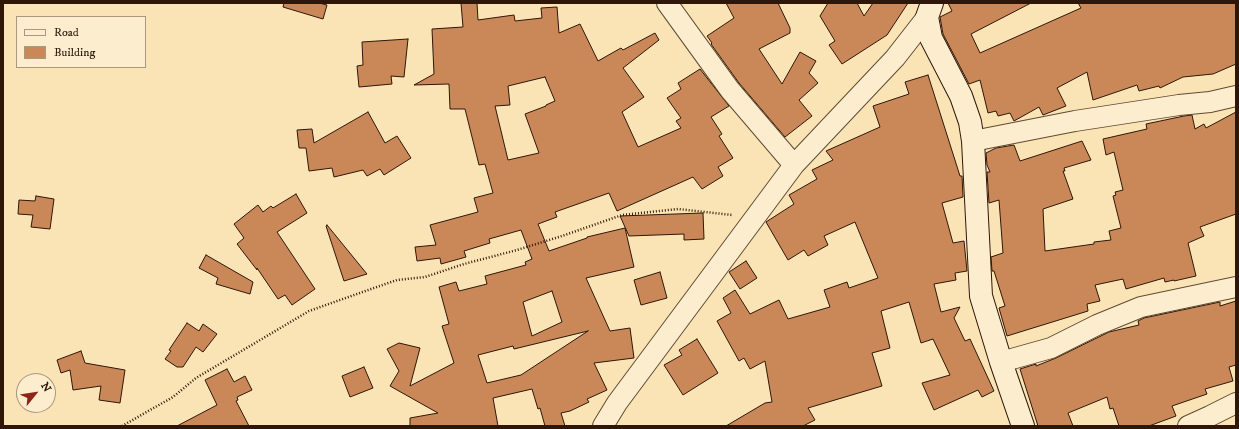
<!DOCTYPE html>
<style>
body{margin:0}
#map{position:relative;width:1239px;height:429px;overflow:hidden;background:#fae4b5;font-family:"IM FELL DW Pica",serif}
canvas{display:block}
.frame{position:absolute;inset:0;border:4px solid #2e1608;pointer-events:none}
.legend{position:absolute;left:16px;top:16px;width:130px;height:52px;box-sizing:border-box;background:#fcedcf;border:1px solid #aa977f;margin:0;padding:5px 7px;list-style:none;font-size:12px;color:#2e1608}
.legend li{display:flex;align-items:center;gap:8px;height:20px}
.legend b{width:20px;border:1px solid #aa977f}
.north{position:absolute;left:16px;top:373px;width:40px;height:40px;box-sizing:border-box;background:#fcedcf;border:1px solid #aa977f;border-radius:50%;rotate:60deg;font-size:11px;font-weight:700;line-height:16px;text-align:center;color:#2e1608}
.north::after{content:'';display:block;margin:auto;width:14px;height:18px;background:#8f2418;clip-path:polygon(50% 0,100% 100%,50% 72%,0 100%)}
</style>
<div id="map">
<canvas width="1239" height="429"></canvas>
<div class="frame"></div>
<ul class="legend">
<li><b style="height:5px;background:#fcedcf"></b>Road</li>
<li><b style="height:11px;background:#ca8858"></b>Building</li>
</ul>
<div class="north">N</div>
</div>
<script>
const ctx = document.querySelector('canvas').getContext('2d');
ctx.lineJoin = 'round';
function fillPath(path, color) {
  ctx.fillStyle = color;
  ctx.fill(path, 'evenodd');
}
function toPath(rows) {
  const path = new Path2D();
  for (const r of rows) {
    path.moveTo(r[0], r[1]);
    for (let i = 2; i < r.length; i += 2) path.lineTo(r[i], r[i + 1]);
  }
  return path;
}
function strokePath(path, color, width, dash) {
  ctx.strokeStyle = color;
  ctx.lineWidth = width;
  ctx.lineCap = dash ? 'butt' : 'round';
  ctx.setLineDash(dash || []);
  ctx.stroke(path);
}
const building = toPath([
 [284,3,319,3,327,5,323,19,283,7,284,3],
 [461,3,477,3,478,20,514,15,515,21,542,18,541,8,557,7,559,33,580,24,598,61,621,48,623,50,655,33,659,40,623,68,644,97,622,112,638,147,681,128,676,121,681,118,667,98,681,89,678,83,700,69,729,106,711,117,722,134,719,136,733,158,718,167,723,176,702,189,693,177,617,211,609,193,555,212,557,217,538,224,549,251,587,238,587,237,625,228,634,267,586,278,610,331,630,328,634,358,594,363,607,390,587,399,589,402,570,411,561,413,565,426,545,426,540,408,538,409,532,389,493,398,498,426,410,426,410,418,438,413,390,386,399,371,387,349,399,343,420,348,410,386,454,363,442,326,449,324,439,287,456,282,459,291,487,284,485,276,526,265,525,262,532,259,521,230,489,239,490,243,464,251,466,257,441,264,440,258,417,261,415,247,436,245,430,225,478,212,474,198,493,193,485,164,479,165,465,109,450,109,449,84,414,85,434,74,432,29,463,27,461,3],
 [545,77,555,101,546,105,546,106,525,114,539,153,508,160,495,106,510,105,508,86,545,77],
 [552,291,562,322,532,336,523,302,552,291],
 [588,331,521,375,487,383,478,355,513,346,514,349,588,331],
 [726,3,778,3,790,28,790,33,759,49,782,84,800,52,816,61,809,73,818,83,799,100,812,116,785,137,739,83,711,44,712,43,707,36,734,18,726,3],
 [828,3,857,3,864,16,873,3,908,3,887,35,842,64,829,45,835,41,820,16,828,3],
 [948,3,1031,3,971,34,980,53,1081,8,1078,3,1236,3,1236,64,1213,74,1183,77,1160,88,1159,86,1139,91,1137,85,1093,100,1087,72,1057,88,1066,106,1043,115,1039,107,1014,121,1010,113,998,116,996,111,988,113,980,80,969,84,943,34,940,17,952,11,948,3],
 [408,39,404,77,391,76,392,84,359,87,357,66,363,65,362,42,408,39],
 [928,75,960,176,962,176,963,197,942,203,953,243,964,241,967,271,955,273,956,280,934,284,941,312,960,307,954,318,965,341,970,339,994,391,982,397,978,390,934,410,922,383,950,375,933,339,921,343,909,302,881,311,890,348,872,353,882,386,808,408,815,420,803,426,726,426,765,403,772,402,765,361,750,369,744,358,739,361,717,321,731,313,723,298,735,290,750,314,779,300,788,319,830,307,824,290,847,282,849,288,878,278,855,222,824,236,828,245,808,256,804,250,788,260,766,222,794,204,789,195,817,179,812,170,833,160,826,151,880,127,873,106,909,94,905,82,928,75],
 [368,112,385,143,397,136,411,158,384,175,380,169,367,176,363,170,334,177,332,168,309,171,306,148,299,148,297,130,312,129,314,143,368,112],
 [1236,112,1236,214,1200,227,1204,236,1188,243,1196,276,1174,281,1174,280,1165,282,1164,278,1126,289,1123,279,1095,285,1100,301,1087,304,1088,311,1007,336,999,308,1005,306,994,271,992,271,991,257,1003,253,999,200,989,203,987,172,990,172,987,165,986,153,996,148,1014,145,1020,161,1082,141,1091,160,1064,168,1065,171,1063,171,1073,199,1043,209,1045,251,1094,244,1094,242,1111,240,1109,231,1121,228,1113,196,1116,195,1115,192,1123,190,1114,152,1106,155,1103,139,1147,129,1146,124,1184,116,1192,115,1195,129,1204,124,1206,128,1236,112],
 [296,194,307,213,277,232,315,289,292,305,285,295,278,299,257,268,257,270,237,244,244,238,234,224,258,205,263,212,271,206,273,208,296,194],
 [36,196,54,199,50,229,31,227,33,215,18,214,19,200,35,201,36,196],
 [703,213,704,239,684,240,684,234,629,236,620,216,703,213],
 [327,225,367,274,344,281,326,226,327,225],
 [206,255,253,282,250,294,216,284,218,278,199,268,206,255],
 [746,261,757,278,740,289,729,272,746,261],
 [660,272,667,298,641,305,634,280,660,272],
 [1236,301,1236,365,1229,367,1233,381,1205,389,1207,394,1172,406,1176,416,1149,426,1119,426,1113,408,1110,409,1107,397,1068,413,1073,426,1038,426,1020,369,1036,364,1036,366,1056,358,1109,332,1139,325,1138,321,1144,318,1220,302,1220,306,1236,301],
 [187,323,199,331,203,324,217,334,203,352,196,347,183,367,177,367,165,359,171,351,169,350,187,323],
 [697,339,718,373,683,395,664,365,682,355,679,350,697,339],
 [81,351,85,363,125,370,120,403,99,400,101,386,73,390,70,370,61,373,57,360,81,351],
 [364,367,373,388,350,397,342,376,364,367],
 [227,369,234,382,245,376,252,390,237,397,238,400,236,401,249,426,177,426,217,405,205,380,227,369]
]);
fillPath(building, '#ca8858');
strokePath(building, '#2e1608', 1);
const minor = toPath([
 [667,3,730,90,794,165],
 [973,141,1075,121,1179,105,1210,102,1236,96],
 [1001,362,1051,348,1097,325,1141,307,1236,287],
 [603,426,617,403,794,165,895,58,927,17],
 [1188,426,1210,416,1236,403]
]);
const secondary = toPath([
 [932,3,927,17,931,38,961,96,970,122,973,141,981,296,1001,362,1023,426]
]);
strokePath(minor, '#614a33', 22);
strokePath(secondary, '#2e1608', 24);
strokePath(toPath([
 [122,426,173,397,196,378,309,311,371,289,397,280,425,277,464,264,517,250,562,236,622,215,678,209,732,215]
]), '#2e1608', 2.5, [1, 2]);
strokePath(minor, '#fcedcf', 20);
strokePath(secondary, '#fcedcf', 22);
</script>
